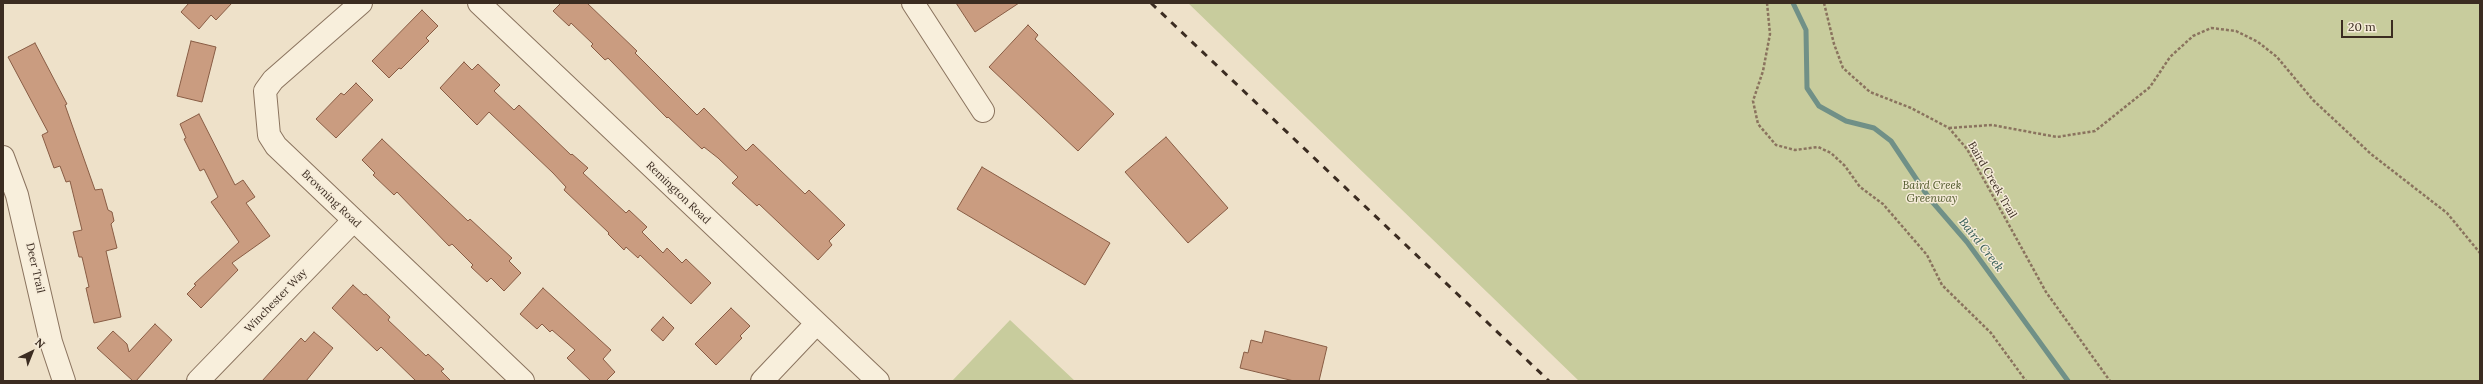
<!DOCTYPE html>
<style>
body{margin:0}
#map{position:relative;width:2483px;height:384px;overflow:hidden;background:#eee1c9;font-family:Lora,serif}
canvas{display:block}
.frame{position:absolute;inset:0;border:4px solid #3b2c21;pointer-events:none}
.north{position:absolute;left:12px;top:332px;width:40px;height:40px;-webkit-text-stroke:3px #f5ebd8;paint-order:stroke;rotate:43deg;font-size:11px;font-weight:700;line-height:16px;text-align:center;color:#3b2c21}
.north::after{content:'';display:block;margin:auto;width:14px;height:18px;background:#3b2c21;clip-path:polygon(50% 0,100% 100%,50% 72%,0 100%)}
.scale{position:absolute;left:2341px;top:20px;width:52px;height:18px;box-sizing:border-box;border:2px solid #3b2c21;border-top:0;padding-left:5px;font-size:12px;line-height:14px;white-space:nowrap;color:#3b2c21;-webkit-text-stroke:3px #f5ebd8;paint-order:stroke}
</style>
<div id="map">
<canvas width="2483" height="384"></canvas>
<div class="frame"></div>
<div class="north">N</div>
<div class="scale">20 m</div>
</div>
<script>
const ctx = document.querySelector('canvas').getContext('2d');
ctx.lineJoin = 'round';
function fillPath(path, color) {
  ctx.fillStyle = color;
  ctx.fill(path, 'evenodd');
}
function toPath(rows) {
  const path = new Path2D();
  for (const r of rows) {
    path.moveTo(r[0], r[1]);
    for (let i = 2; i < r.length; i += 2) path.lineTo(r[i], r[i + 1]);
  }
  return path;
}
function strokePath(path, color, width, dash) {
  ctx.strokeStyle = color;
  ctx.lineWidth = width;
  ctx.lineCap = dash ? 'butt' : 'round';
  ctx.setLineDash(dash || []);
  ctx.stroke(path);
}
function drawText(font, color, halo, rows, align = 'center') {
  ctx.font = font + ' Lora,serif';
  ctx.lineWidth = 3;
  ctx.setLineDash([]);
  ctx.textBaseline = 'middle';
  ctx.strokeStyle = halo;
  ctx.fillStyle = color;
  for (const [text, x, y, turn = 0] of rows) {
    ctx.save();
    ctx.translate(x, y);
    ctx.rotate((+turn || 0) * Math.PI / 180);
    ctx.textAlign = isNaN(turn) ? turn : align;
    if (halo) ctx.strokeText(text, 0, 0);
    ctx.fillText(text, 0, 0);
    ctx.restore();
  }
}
fillPath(toPath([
 [1188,3,2480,3,2480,381,1579,381],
 [1010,320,1075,381,952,381]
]), '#c8cc9d');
strokePath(toPath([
 [1793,3,1806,30,1807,88,1819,106,1846,121,1874,128,1891,141,1929,198,1967,242,2068,381]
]), '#709087', 5);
const building = toPath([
 [189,3,232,3,216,20,211,15,199,29,181,12,189,3],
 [561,3,587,3,637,51,635,53,697,115,704,108,746,151,753,144,805,194,809,190,845,225,829,241,832,245,818,260,759,204,757,206,732,183,738,177,718,158,704,147,702,149,668,117,667,118,608,58,605,60,591,46,593,44,571,23,569,26,553,11,561,3],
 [956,3,1019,3,975,32,956,3],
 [422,10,438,26,426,38,429,41,401,69,399,68,389,78,372,61,422,10],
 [1028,25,1038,35,1035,39,1114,114,1078,151,989,67,1028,25],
 [191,41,216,47,202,102,177,96,191,41],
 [35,43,67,104,65,105,95,190,102,189,108,210,112,212,114,221,111,224,117,248,106,251,121,317,94,323,86,288,89,287,82,257,79,257,73,232,82,230,70,181,66,182,60,166,54,168,42,135,48,132,8,57,35,43],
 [464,62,472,70,478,64,500,85,494,91,514,110,519,105,571,155,572,154,588,168,583,173,626,213,629,210,647,227,642,232,663,253,667,248,682,263,686,259,711,283,691,304,640,255,638,258,626,247,624,250,608,234,609,233,564,190,566,187,553,173,489,112,477,125,440,88,464,62],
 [356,83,373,100,336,138,316,119,341,93,344,95,356,83],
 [199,114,235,185,243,180,255,197,246,203,270,236,232,263,238,270,201,308,187,294,196,285,194,284,239,242,211,202,218,197,204,169,200,171,184,139,186,138,180,124,199,114],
 [1166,137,1228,208,1188,243,1125,172,1166,137],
 [382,139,468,221,470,219,512,258,509,261,521,273,504,291,491,278,487,282,471,267,473,265,452,244,449,246,397,192,394,195,373,175,375,173,362,160,382,139],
 [982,167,1110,243,1085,285,957,209,982,167],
 [353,285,364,295,366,294,390,317,388,320,426,356,428,354,444,369,441,371,451,381,416,381,381,347,377,351,332,308,353,285],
 [543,288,611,350,603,359,615,372,606,381,591,381,567,358,575,350,552,330,550,332,542,324,537,329,520,314,543,288],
 [731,308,750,326,740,336,742,338,716,365,695,344,731,308],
 [663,317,674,328,663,341,651,330,663,317],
 [155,324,172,340,136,381,133,381,97,348,113,331,127,344,129,352,155,324],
 [1265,331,1327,347,1319,381,1294,381,1240,368,1244,352,1248,353,1251,340,1262,343,1265,331],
 [314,332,333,348,306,381,262,381,301,338,305,342,314,332]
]);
fillPath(building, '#ca9c80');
strokePath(building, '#885c44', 1);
const minor = toPath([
 [361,3,273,80,265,91,269,135,276,146,523,381],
 [479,3,878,381],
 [913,3,983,111],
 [3,157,17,195,51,342,64,381],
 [198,381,354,220],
 [762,381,816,324]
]);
strokePath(minor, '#8a735e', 24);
strokePath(toPath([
 [1767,3,1770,34,1763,71,1753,101,1758,124,1776,145,1795,150,1818,147,1831,153,1845,166,1860,187,1883,204,1927,255,1942,285,1991,333,2026,381],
 [1824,3,1834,44,1843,68,1870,92,1911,108,1949,128,1967,149,2046,292,2110,381],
 [1949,128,1992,125,2057,137,2095,131,2150,87,2170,57,2193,36,2211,28,2236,31,2258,42,2277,57,2313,100,2371,154,2447,213,2480,253]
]), '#8a735e', 2.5, [3, 2]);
strokePath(minor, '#f8efdc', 22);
strokePath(toPath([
 [1151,3,1549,381]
]), '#3b2c21', 3, [7, 7]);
drawText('11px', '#3b2c21', '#f5ebd8', [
 ["Baird Creek Trail",1992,180,60],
 ["Remington Road",678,193,44],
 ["Browning Road",331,199,44],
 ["Deer Trail",35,268,77],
 ["Winchester Way",276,301,-46]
]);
drawText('italic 11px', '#4d5628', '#f5ebd8', [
 ["Baird Creek",1932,186],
 ["Greenway",1932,199]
]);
drawText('italic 12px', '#315a55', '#f5ebd8', [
 ["Baird Creek",1981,245,52]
]);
</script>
